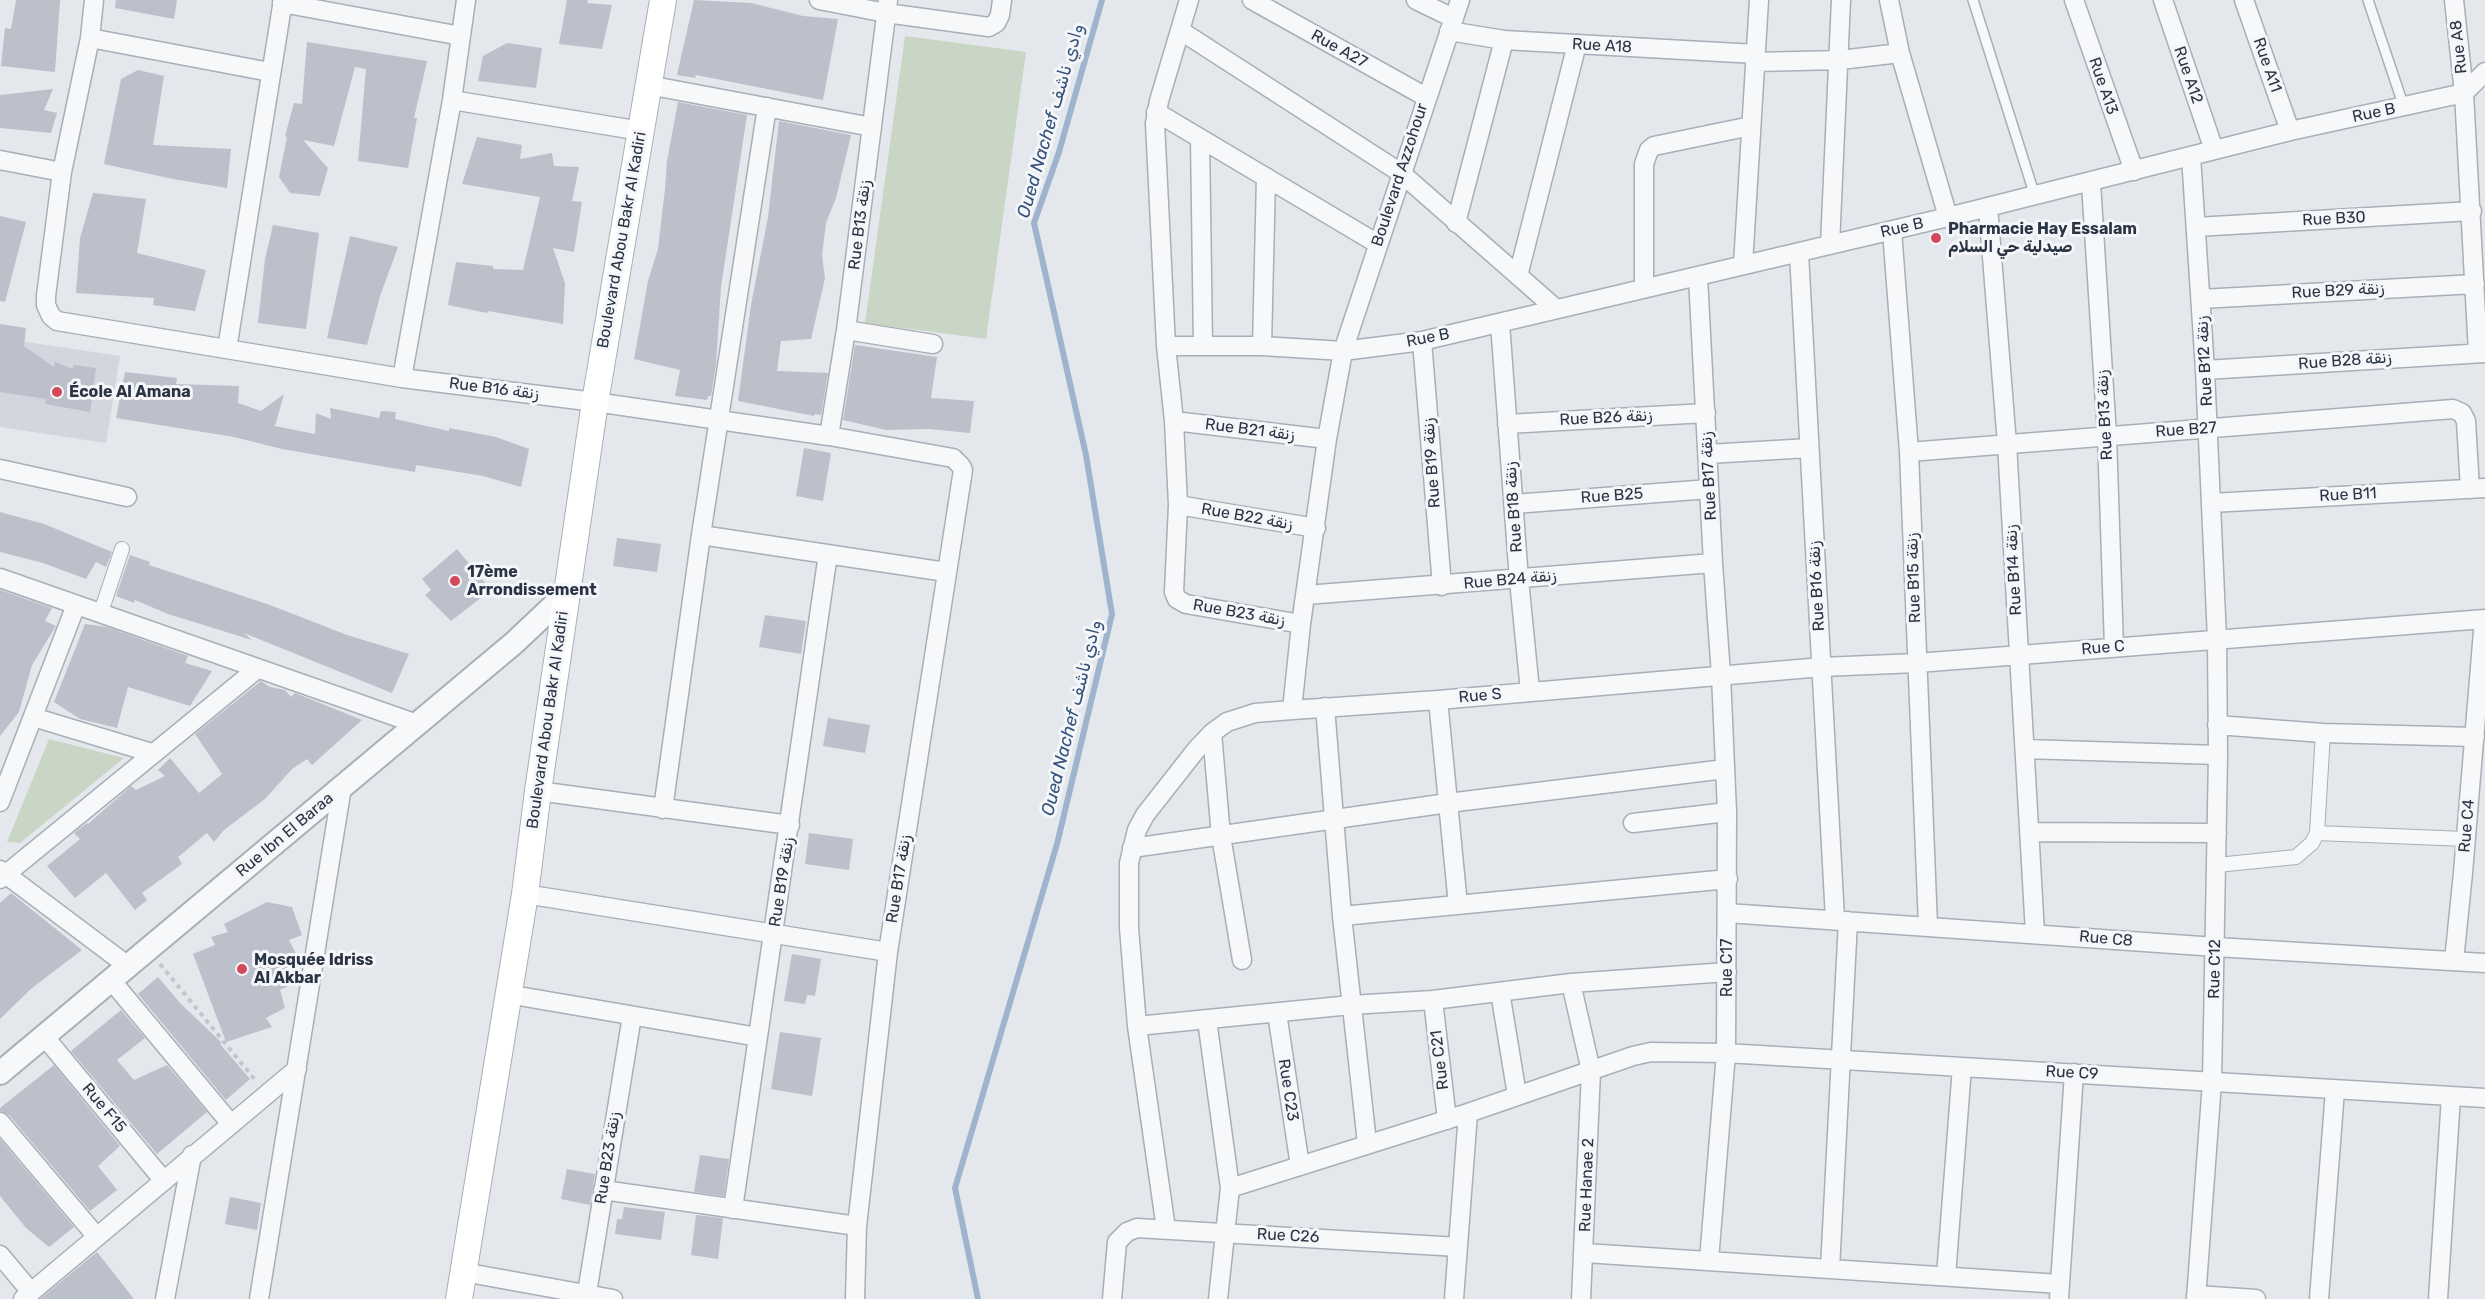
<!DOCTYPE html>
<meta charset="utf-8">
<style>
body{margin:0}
canvas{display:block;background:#e4e7ec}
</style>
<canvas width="2485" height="1299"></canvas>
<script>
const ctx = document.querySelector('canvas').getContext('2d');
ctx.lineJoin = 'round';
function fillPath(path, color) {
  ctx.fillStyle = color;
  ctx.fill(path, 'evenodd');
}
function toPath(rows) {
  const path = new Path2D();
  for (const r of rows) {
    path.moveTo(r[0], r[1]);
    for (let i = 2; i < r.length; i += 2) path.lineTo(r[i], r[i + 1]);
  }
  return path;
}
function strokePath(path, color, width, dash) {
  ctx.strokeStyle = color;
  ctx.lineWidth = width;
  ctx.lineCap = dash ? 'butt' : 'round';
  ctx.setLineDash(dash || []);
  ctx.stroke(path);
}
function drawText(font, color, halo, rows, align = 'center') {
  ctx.font = font + ' Rubik,"Noto Sans Arabic",sans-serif';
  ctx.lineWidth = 6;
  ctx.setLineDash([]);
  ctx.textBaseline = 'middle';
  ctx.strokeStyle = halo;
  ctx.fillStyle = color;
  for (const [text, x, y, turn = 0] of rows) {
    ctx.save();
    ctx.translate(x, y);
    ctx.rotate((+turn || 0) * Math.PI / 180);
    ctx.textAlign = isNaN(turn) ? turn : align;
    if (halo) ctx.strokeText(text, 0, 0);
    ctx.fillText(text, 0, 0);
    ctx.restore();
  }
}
fillPath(toPath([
 [0,338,120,356,106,443,0,427]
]), '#d2d6de');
fillPath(toPath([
 [905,36,1026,52,986,339,865,323],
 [49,739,124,758,20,843,7,842]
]), '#c9d6c5');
strokePath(toPath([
 [978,1299,955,1188,1057,844,1112,614,1086,455,1034,223,1059,152,1102,0]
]), '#9fb4cc', 6);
fillPath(toPath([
 [16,0,60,0,55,72,1,66,5,28,11,29],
 [116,0,177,0,174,19,115,8],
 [567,0,588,0,587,3,612,5,602,49,559,44],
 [694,0,751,3,803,16,838,19,823,100,696,75,695,78,677,75],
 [307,42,427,61,414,118,417,118,408,168,358,161,366,69,355,67,334,146,303,140,328,168,320,196,290,193,279,177,287,137,285,136,294,103,302,104],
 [507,43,542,48,536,88,478,81,483,56],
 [138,70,164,76,153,145,231,149,227,188,173,179,104,164,121,79],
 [53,89,44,110,57,113,51,133,0,128,0,95],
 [678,102,747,115,721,287,716,364,711,396,708,396,707,400,675,396,680,370,634,359,648,281,658,249,665,189,667,161],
 [779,121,851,135,836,198,826,223,822,255,825,278,811,339,781,341,777,371,828,373,821,415,815,414,814,416,738,401,751,305,768,217],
 [477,137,522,145,520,159,552,153,554,166,579,167,572,201,582,202,574,252,553,248,565,283,563,324,488,311,487,313,448,305,456,262,493,266,493,269,523,270,540,197,462,184],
 [93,193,146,199,137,253,206,270,195,311,153,305,154,298,76,293,80,238],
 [0,216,26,222,5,302,0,301],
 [273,225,319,233,306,329,258,323,265,259],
 [350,236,398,247,380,296,367,345,327,338],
 [0,324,26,328,24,346,54,367,55,362,73,369,74,365,96,368,90,412,45,404,46,399,0,392],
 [855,345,937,357,931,398,974,401,970,433,929,429,886,430,843,420],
 [125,372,177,378,176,384,239,386,238,403,261,411,284,394,275,426,315,434,316,413,331,419,330,408,379,418,381,411,396,412,395,419,449,431,449,428,496,437,529,449,521,487,483,476,416,465,415,472,282,449,234,437,116,418],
 [804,448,831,453,823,501,796,496],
 [0,512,44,524,112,552,106,567,96,562,86,579,43,563,0,552],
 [617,538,661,544,657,572,613,566],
 [457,549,491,590,451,621,425,595,431,590,422,579],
 [130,555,150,562,149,565,270,605,347,635,409,654,392,693,244,633,252,640,168,614,135,600,134,603,116,596],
 [0,590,52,608,45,621,56,626,32,665,19,712,0,736],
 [765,615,806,621,801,654,759,647],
 [85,624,107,627,188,656,185,663,212,671,190,706,128,687,117,728,80,719,54,702],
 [261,681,270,687,285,690,291,697,295,693,362,720,312,765,307,759,292,769,265,799,224,830,214,842,207,833,178,857,182,864,142,893,147,900,135,910,106,873,75,898,47,866,80,839,74,833,87,823,88,824,131,786,136,790,165,776,158,770,170,758,199,793,222,774,195,734],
 [828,718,870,725,865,753,823,746],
 [809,833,853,839,849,870,805,864],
 [11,893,82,950,32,988,0,1019,0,903],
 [267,902,292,907,302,935,289,940,296,954,289,957,295,970,286,973,291,985,280,990,285,1008,266,1018,272,1027,226,1042,193,954,215,945,211,937,228,932,224,924],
 [792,954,821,959,815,996,807,995,805,1004,784,1001],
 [158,977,181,1004,222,1043,220,1044,250,1079,226,1100,138,994],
 [121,1010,145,1038,117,1060,134,1080,167,1065,207,1112,157,1154,71,1051],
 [780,1032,821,1038,812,1096,771,1089],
 [54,1065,120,1146,98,1166,117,1190,90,1211,9,1115,0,1111,0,1108],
 [0,1139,74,1227,49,1247,26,1228,0,1196],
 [700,1155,729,1159,724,1196,694,1192],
 [567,1169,595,1174,590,1205,561,1199],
 [230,1197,261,1203,257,1230,225,1224],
 [624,1207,665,1212,661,1240,615,1234,617,1219,622,1219],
 [696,1215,723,1218,718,1259,691,1255],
 [97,1252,134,1299,40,1299]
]), '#bbc0ca');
const service = toPath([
 [1973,0,2035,196],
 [2368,0,2404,107]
]);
const pedestrian = toPath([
 [101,612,122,549],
 [2317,833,2466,839],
 [2217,865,2296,857,2312,843,2317,833,2323,733]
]);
const minor = toPath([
 [94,0,90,38,62,172,46,296,46,305,51,316,57,321,402,378,595,402,829,436,953,458,961,466,963,470,888,952,857,1226,855,1299],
 [819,0,886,13,989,27,996,23,1000,15,1002,0],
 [1189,0,1159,101,1155,123,1166,346,1174,421,1178,505,1174,592,1177,599,1186,604,1301,624],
 [1252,0,1426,97],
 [1416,0,1453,18],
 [1889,0,1900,53,1948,217],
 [2074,0,2134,171],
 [2163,0,2214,150],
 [2244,0,2290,131],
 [2454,0,2464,93,2478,353],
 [282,3,461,36],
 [1181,31,1401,173,1555,308],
 [1449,31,1504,40,1756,54],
 [90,38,270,72],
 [1755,62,1840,60,1900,53],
 [648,85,872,127],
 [452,100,641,131],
 [1156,112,1378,244],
 [1200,138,1203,346],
 [2191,156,2205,370,2217,639,2218,755,2212,1082,2196,1299],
 [0,160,62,172],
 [2091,183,2107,436,2114,647],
 [1988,207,2007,444,2035,933],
 [1456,223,1504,40],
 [2196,227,2472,211],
 [1892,231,1909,452,1928,926],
 [1830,245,1841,0],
 [1799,253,1835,919],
 [1743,265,1759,0],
 [1518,276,1577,44],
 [1698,277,1713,563,1721,675,1727,812,1726,1053,1709,1260],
 [1644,289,1644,164,1649,150,1654,146,1751,126],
 [2201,299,2475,284],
 [1500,323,1519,580,1530,691],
 [846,330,933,344],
 [1422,341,1442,586],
 [1166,346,1262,346,1343,351,1422,341,1948,217,2290,131,2464,93,2485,72],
 [1262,346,1266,177],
 [227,349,283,0],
 [2205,370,2485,353],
 [402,378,452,100,466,0],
 [1174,421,1327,439],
 [1507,424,1706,413],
 [829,436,846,330,888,0],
 [1909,452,2453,409,2462,413,2466,421,2470,489],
 [1708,454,1809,448],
 [0,469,127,497],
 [2211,503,2485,488],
 [1514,504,1709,489],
 [1178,505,1316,528],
 [701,535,946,572],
 [0,578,417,724],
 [1306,595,1713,563],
 [1438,700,1458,905],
 [1325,707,1342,916,1367,1143],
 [1292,710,1301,624,1327,439,1343,351,1460,0],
 [33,717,152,753],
 [2217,725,2323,733,2475,737],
 [1212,733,1221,836,1242,960],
 [2025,749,2218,755],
 [538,791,790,825],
 [0,802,76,605],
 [663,809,701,535,767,107],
 [1633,823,1727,812],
 [2030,832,2217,833],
 [1132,848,1448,803,1725,769],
 [0,870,128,966],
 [0,879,257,669],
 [525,894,888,952],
 [1727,913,2216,947,2485,963],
 [1342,916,1728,879],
 [2454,961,2463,873,2484,619],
 [111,980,231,1124],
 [1571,983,1591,1071,1581,1299],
 [1500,992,1517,1095],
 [507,994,758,1037],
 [1433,1000,1447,1120],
 [1277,1013,1300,1166],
 [1207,1020,1230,1188,1218,1299],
 [1137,1026,1351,1005,1433,1000,1571,983,1727,972],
 [44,1036,164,1181],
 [0,1122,97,1237],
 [1230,1188,1468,1113,1633,1056,1651,1052,1726,1053,2485,1098],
 [603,1190,857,1226],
 [733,1209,828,554],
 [1166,1229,1137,1026,1129,928,1129,863,1137,830,1145,815,1196,750,1212,733,1227,722,1255,713,1292,710,1438,700,1822,667,1917,663,2485,619],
 [1585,1253,2060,1284],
 [0,1255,31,1292],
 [1830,1269,1848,921],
 [463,1272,613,1299],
 [1946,1276,1962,1067],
 [2196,1295,2256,1299],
 [23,1299,297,1069],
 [165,1299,192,1155],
 [259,1299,342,787],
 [586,1299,632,1016],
 [1112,1299,1117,1242,1127,1232,1137,1228,1458,1247],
 [1454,1299,1468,1113],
 [2059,1299,2074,1073],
 [2319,1299,2335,1090],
 [2438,1299,2451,1096]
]);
const tertiary = toPath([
 [0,1073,514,643,567,593]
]);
const secondary = toPath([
 [459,1299,525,894,538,791,595,402,663,0]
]);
strokePath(service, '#a9aeb7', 12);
strokePath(pedestrian, '#a9aeb7', 16);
strokePath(minor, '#a9aeb7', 21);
strokePath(tertiary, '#a9aeb7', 26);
strokePath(secondary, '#a9aeb7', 28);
strokePath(toPath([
 [160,964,256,1081]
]), '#c2c5cb', 4, [4.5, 4.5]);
strokePath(service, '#f7f8fa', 9);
strokePath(pedestrian, '#f7f8fa', 14);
strokePath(minor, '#f7f8fa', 18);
strokePath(tertiary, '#f7f8fa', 22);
strokePath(secondary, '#fff', 26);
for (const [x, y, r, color] of [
 [1936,238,6,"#d1495b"],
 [57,392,6,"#d1495b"],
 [455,581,6,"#d1495b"],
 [242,969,6,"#d1495b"]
]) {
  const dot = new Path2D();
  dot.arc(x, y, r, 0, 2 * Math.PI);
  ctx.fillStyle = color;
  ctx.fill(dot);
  strokePath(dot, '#f4f6f9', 2);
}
drawText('16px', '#2b3445', '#f4f6f9', [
 ["Rue A18",1602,46,3],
 ["Rue A8",2459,47,-96],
 ["Rue A27",1339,49,29],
 ["Rue A11",2267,65,71],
 ["Rue A12",2188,75,71],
 ["Rue A13",2103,86,71],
 ["Rue B",2374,113,-12],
 ["Boulevard Azzohour",1400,175,-72],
 ["Rue B30",2334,219,-3],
 ["Rue B13 زنقة",860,225,-83],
 ["Rue B",1902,228,-13],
 ["Boulevard Abou Bakr Al Kadiri",622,240,-80],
 ["Rue B29 زنقة",2338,291,-3],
 ["Rue B",1428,338,-11],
 ["Rue B12 زنقة",2205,361,-93],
 ["Rue B28 زنقة",2345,361,-4],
 ["Rue B16 زنقة",494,389,7],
 ["Rue B13 زنقة",2105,415,-93],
 ["Rue B26 زنقة",1606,418,-3],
 ["Rue B21 زنقة",1250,430,7],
 ["Rue B27",2186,430,-4],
 ["Rue B19 زنقة",1432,463,-94],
 ["Rue B17 زنقة",1709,476,-93],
 ["Rue B11",2348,495,-3],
 ["Rue B25",1612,496,-4],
 ["Rue B18 زنقة",1514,507,-94],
 ["Rue B22 زنقة",1247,517,10],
 ["Rue B14 زنقة",2014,570,-93],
 ["Rue B15 زنقة",1914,578,-92],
 ["Rue B24 زنقة",1510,580,-5],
 ["Rue B16 زنقة",1817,586,-93],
 ["Rue B23 زنقة",1239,613,10],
 ["Rue C",2103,648,-5],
 ["Rue S",1480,696,-5],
 ["Boulevard Abou Bakr Al Kadiri",548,720,-82],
 ["Rue C4",2467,826,-85],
 ["Rue Ibn El Baraa",285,835,-40],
 ["Rue B17 زنقة",899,879,-81],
 ["Rue B19 زنقة",782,882,-81],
 ["Rue C8",2106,939,5],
 ["Rue C17",1727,968,-90],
 ["Rue C12",2215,969,-89],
 ["Rue C21",1440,1060,-97],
 ["Rue C9",2072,1073,3],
 ["Rue C23",1288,1090,81],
 ["Rue F15",104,1108,50],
 ["Rue B23 زنقة",608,1158,-81],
 ["Rue Hanae 2",1587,1185,-88],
 ["Rue C26",1288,1236,3]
]);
drawText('bold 16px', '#2b3445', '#f4f6f9', [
 ["Pharmacie Hay Essalam",1948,229],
 ["صيدلية حي السلام",1948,247],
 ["École Al Amana",69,392],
 ["17ème",467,572],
 ["Arrondissement",467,590],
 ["Mosquée Idriss",254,960],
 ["Al Akbar",254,978]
], 'left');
drawText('italic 18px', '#34527a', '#f4f6f9', [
 ["Oued Nachef وادي ناشف",1051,121,-74],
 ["Oued Nachef وادي ناشف",1072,718,-76]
]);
</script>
